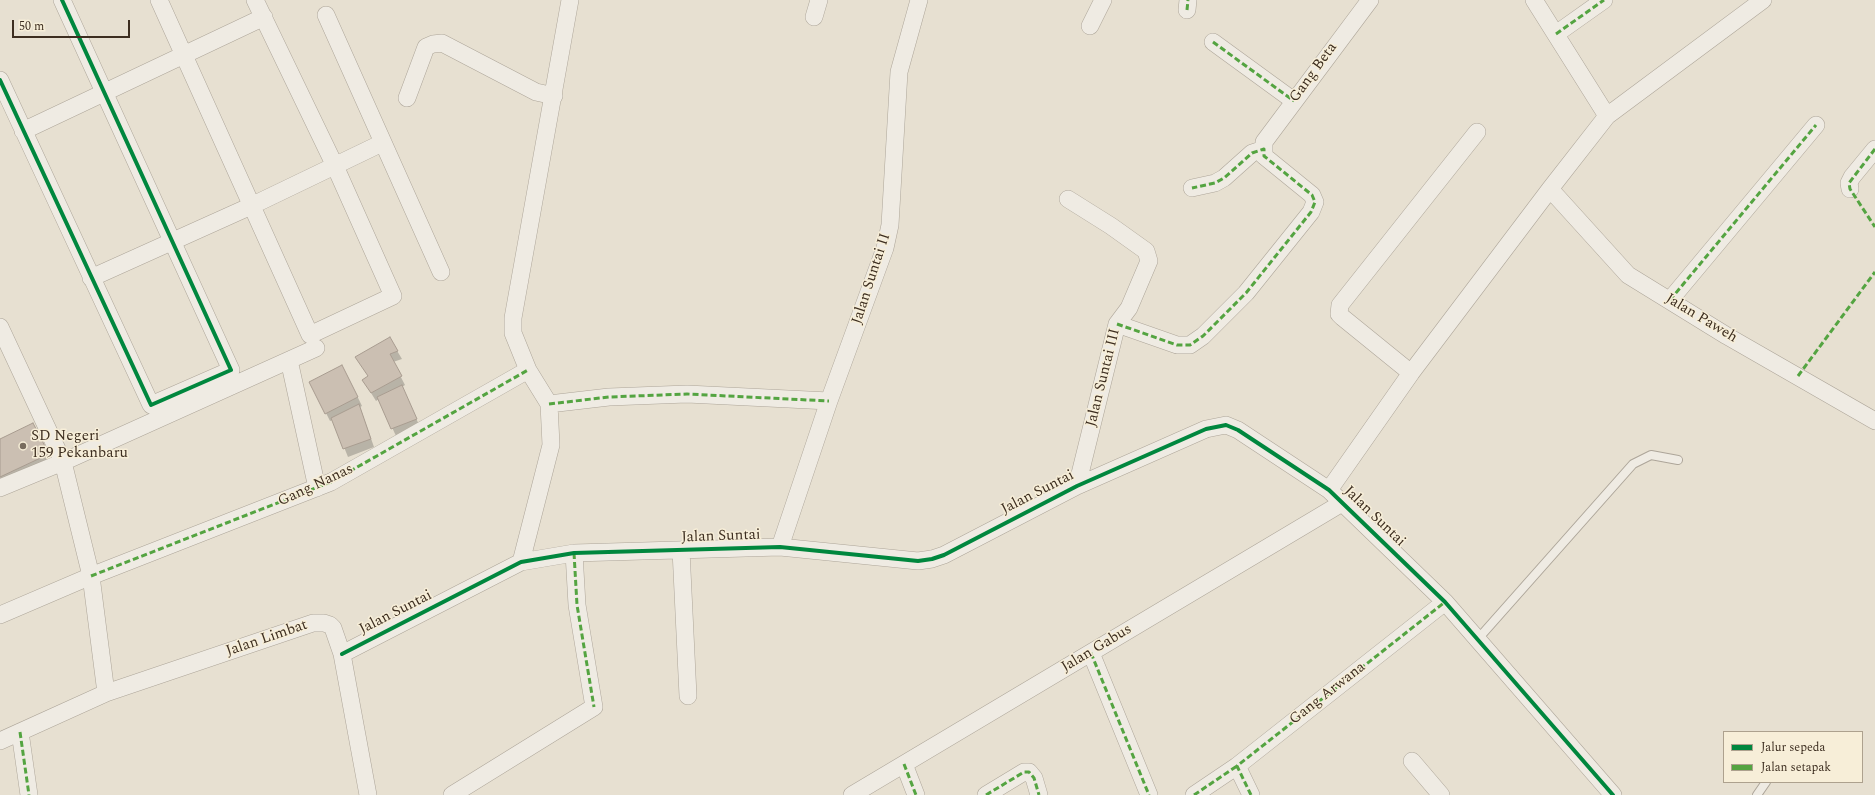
<!DOCTYPE html>
<style>
body{margin:0}
#map{position:relative;width:1875px;height:795px;overflow:hidden;background:#e7e0d1;font-family:Spectral,serif}
canvas{display:block}
.legend{position:absolute;left:1723px;top:731px;width:140px;height:52px;box-sizing:border-box;background:#f7eed8;border:1px solid #ada18e;margin:0;padding:5px 7px;list-style:none;font-size:12px;color:#3d2e20}
.legend li{display:flex;align-items:center;gap:8px;height:20px}
.legend b{width:20px;border:1px solid #ada18e}
.scale{position:absolute;left:12px;top:20px;width:118px;height:18px;box-sizing:border-box;border:2px solid #3d2e20;border-top:0;padding-left:5px;font-size:12px;line-height:14px;white-space:nowrap;color:#3d2e20;-webkit-text-stroke:3px #f7eed8;paint-order:stroke}
</style>
<div id="map">
<canvas width="1875" height="795"></canvas>
<ul class="legend">
<li><b style="height:5px;background:#00873e"></b>Jalur sepeda</li>
<li><b style="height:5px;background:#54a441"></b>Jalan setapak</li>
</ul>
<div class="scale">50 m</div>
</div>
<script>
const ctx = document.querySelector('canvas').getContext('2d');
ctx.lineJoin = 'round';
function fillPath(path, color) {
  ctx.fillStyle = color;
  ctx.fill(path, 'evenodd');
}
function toPath(rows) {
  const path = new Path2D();
  for (const r of rows) {
    path.moveTo(r[0], r[1]);
    for (let i = 2; i < r.length; i += 2) path.lineTo(r[i], r[i + 1]);
  }
  return path;
}
function strokePath(path, color, width, dash) {
  ctx.strokeStyle = color;
  ctx.lineWidth = width;
  ctx.lineCap = dash ? 'butt' : 'round';
  ctx.setLineDash(dash || []);
  ctx.stroke(path);
}
function drawText(font, color, halo, rows, align = 'center') {
  ctx.font = font + ' Spectral,serif';
  ctx.lineWidth = 3;
  ctx.setLineDash([]);
  ctx.textBaseline = 'middle';
  ctx.strokeStyle = halo;
  ctx.fillStyle = color;
  for (const [text, x, y, turn = 0] of rows) {
    ctx.save();
    ctx.translate(x, y);
    ctx.rotate((+turn || 0) * Math.PI / 180);
    ctx.textAlign = isNaN(turn) ? turn : align;
    if (halo) ctx.strokeText(text, 0, 0);
    ctx.fillText(text, 0, 0);
    ctx.restore();
  }
}
fillPath(toPath([
 [390,339,402,359,393,362,405,385,402,387,420,427,396,436,379,399,376,401,368,388,369,377,356,357],
 [347,375,362,406,360,407,374,447,348,457,333,420,330,421,326,413],
 [33,424,50,458,0,481,0,440]
]), '#0003');
const building = toPath([
 [390,337,398,351,390,354,402,376,371,393,362,380,368,376,355,357,390,337],
 [342,365,358,397,325,414,309,382,342,365],
 [402,385,417,419,391,429,377,397,402,385],
 [359,404,371,439,343,449,331,418,359,404],
 [33,423,49,454,0,477,0,439,33,423]
]);
fillPath(building, '#cbbfb2');
strokePath(building, '#a89c90', 1);
const lane = toPath([
 [1477,640,1633,464,1651,455,1678,460],
 [1757,795,1766,782]
]);
const street = toPath([
 [159,0,310,335,393,296,335,166,255,0],
 [1534,0,1607,116],
 [1187,10,1188,0],
 [326,15,441,272],
 [814,17,819,0],
 [1090,26,1103,0],
 [1556,34,1604,0],
 [1213,42,1294,101],
 [0,80,151,405,231,370,62,0],
 [407,98,426,47,433,44,442,43,536,92,554,96],
 [23,131,264,17],
 [1192,188,1215,183,1224,178,1252,153,1264,149],
 [1550,189,1628,275,1727,336,1875,421],
 [1850,189,1849,183,1852,177,1875,149],
 [1068,199,1111,226,1146,251,1149,261,1129,308,1117,324,1077,486],
 [91,278,251,206,382,143],
 [1670,300,1816,125],
 [1117,324,1177,345,1190,345,1203,336,1246,293,1311,212,1315,202,1312,195,1264,156,1264,142,1370,0],
 [0,327,63,462,91,576,106,693],
 [289,360,317,488],
 [1411,373,1342,317,1339,314,1340,305,1477,132],
 [549,404,609,397,687,394,829,401],
 [0,488,63,462,316,348],
 [1329,490,1411,373,1550,189,1607,116,1763,0],
 [780,547,829,401,885,248,890,225,899,72,919,0],
 [681,550,688,696],
 [521,562,551,445,549,404,528,370,513,333,513,318,570,0],
 [0,615,91,576,331,482,528,370],
 [1091,653,1149,795],
 [342,654,521,562,574,553,780,547,918,561,932,559,944,555,1077,486,1206,429,1226,425,1238,430,1329,490,1445,602,1613,795],
 [20,732,29,795],
 [0,741,106,693,313,623,324,623,330,625,333,628,342,654,368,795],
 [1412,761,1441,795],
 [904,764,916,795],
 [452,795,594,707,577,605,574,553],
 [852,795,1342,503],
 [986,795,1024,772,1029,772,1034,778,1039,795],
 [1194,795,1237,766],
 [1251,795,1237,766,1445,602]
]);
strokePath(lane, '#ada599', 10);
strokePath(street, '#ada599', 18);
strokePath(lane, '#efebe3', 8);
strokePath(street, '#efebe3', 17);
strokePath(toPath([
 [1187,10,1188,0],
 [1556,34,1604,0],
 [1213,42,1294,101],
 [1875,149,1849,183,1850,189,1875,227],
 [1670,300,1816,125],
 [1117,324,1177,345,1190,345,1203,336,1246,293,1311,212,1315,202,1312,195,1264,156,1264,149,1252,153,1224,178,1215,183,1192,188],
 [1798,376,1875,272],
 [549,404,609,397,687,394,829,401],
 [574,553,577,605,594,707],
 [91,576,331,482,528,370],
 [1091,653,1149,795],
 [20,732,29,795],
 [904,764,916,795],
 [986,795,1024,772,1029,772,1034,778,1039,795],
 [1194,795,1237,766],
 [1251,795,1237,766,1445,602]
]), '#54a441', 3, [6, 3]);
strokePath(toPath([
 [0,80,151,405,231,370,62,0],
 [342,654,521,562,574,553,780,547,918,561,932,559,944,555,1077,486,1206,429,1226,425,1238,430,1329,490,1445,602,1613,795]
]), '#00873e', 4);
for (const [x, y, r, color] of [
 [23,446,4,"#786c5e"]
]) {
  const dot = new Path2D();
  dot.arc(x, y, r, 0, 2 * Math.PI);
  ctx.fillStyle = color;
  ctx.fill(dot);
  strokePath(dot, '#f7eed8', 1.5);
}
drawText('15px', '#3d2e20', '#f7eed8', [
 ["Gang Beta",1314,73,-54],
 ["Jalan Suntai II",872,279,-72],
 ["Jalan Paweh",1701,319,31],
 ["Jalan Suntai III",1104,378,-76],
 ["Gang Nanas",316,486,-25],
 ["Jalan Suntai",1038,493,-27],
 ["Jalan Suntai",1374,517,44],
 ["Jalan Suntai",721,537,-2],
 ["Jalan Suntai",396,613,-27],
 ["Jalan Limbat",267,639,-19],
 ["Jalan Gabus",1097,649,-31],
 ["Gang Arwana",1328,694,-38]
]);
drawText('15px', '#3d2e20', '#f7eed8', [
 ["SD Negeri",31,437],
 ["159 Pekanbaru",31,454]
], 'left');
</script>
